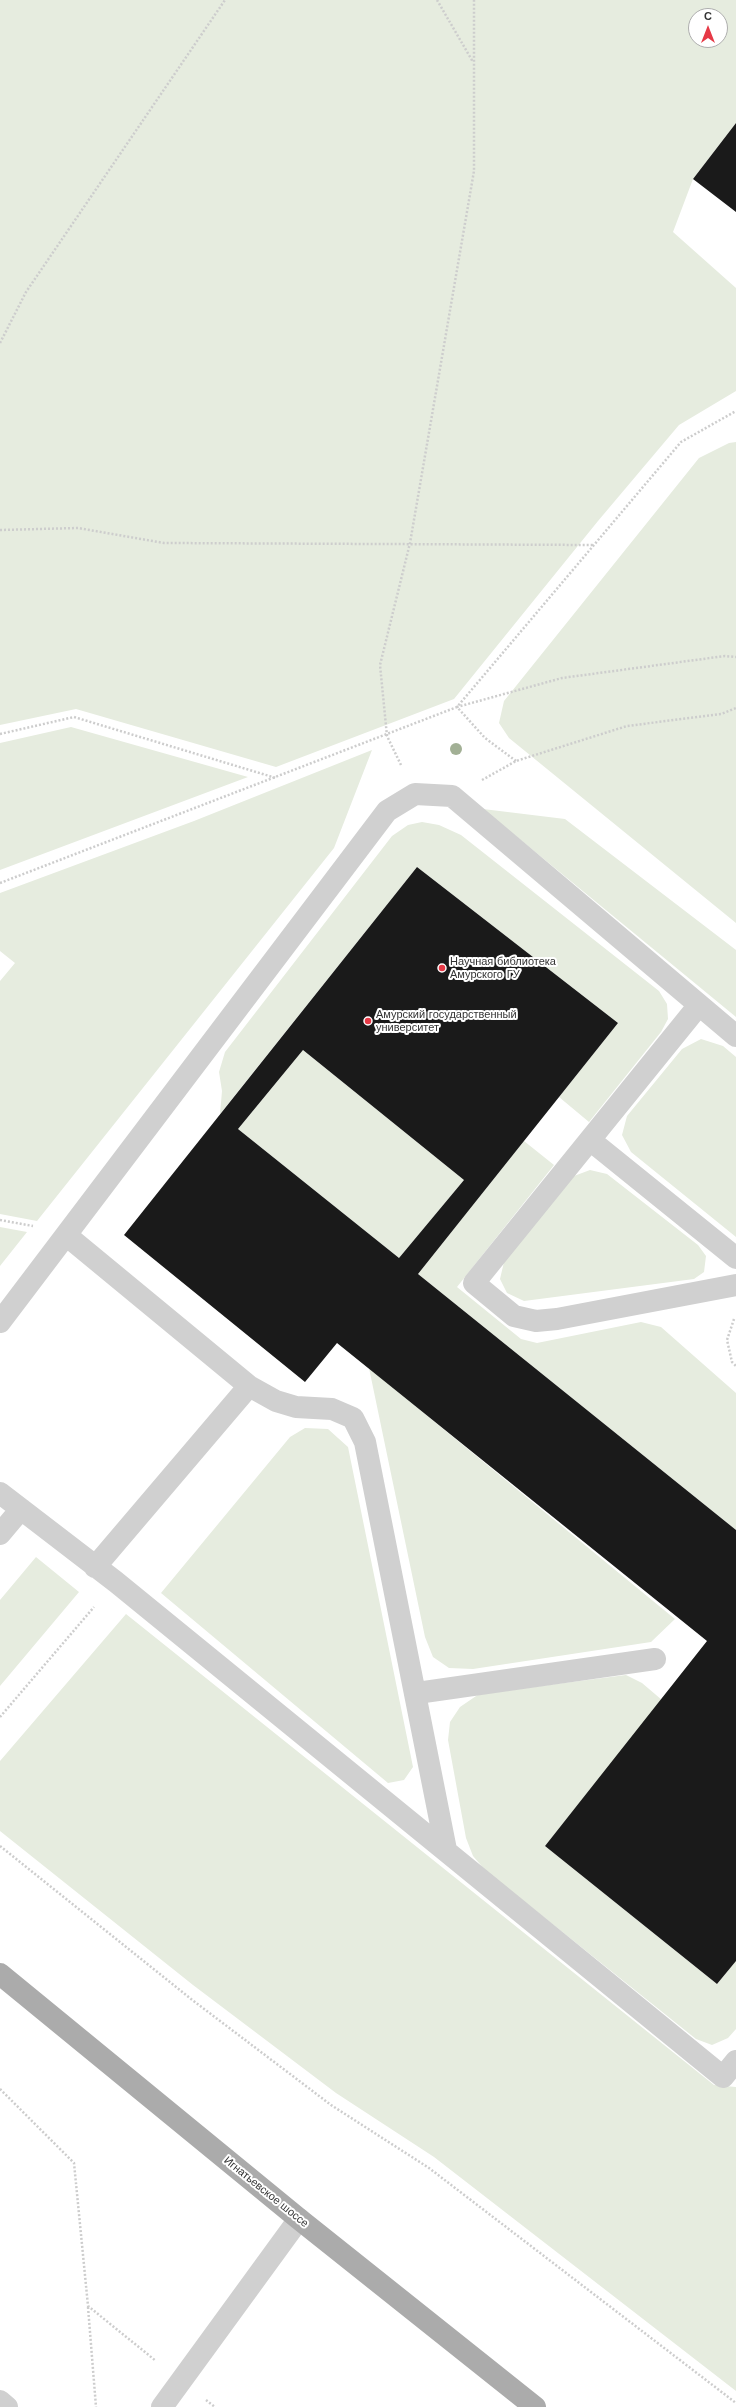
<!DOCTYPE html>
<meta charset="utf-8">
<style>
body{margin:0}
#map{position:relative;width:736px;height:2407px;overflow:hidden;background:#fff;font-family:"Work Sans",sans-serif}
canvas{display:block}
.north{position:absolute;left:688px;top:8px;width:40px;height:40px;box-sizing:border-box;background:#fff;border:1px solid #adadad;border-radius:50%;rotate:0deg;font-size:11px;font-weight:700;line-height:16px;text-align:center;color:#333}
.north::after{content:'';display:block;margin:auto;width:14px;height:18px;background:#e63946;clip-path:polygon(50% 0,100% 100%,50% 72%,0 100%)}
</style>
<div id="map">
<canvas width="736" height="2407"></canvas>
<div class="north">С</div>
</div>
<script>
const ctx = document.querySelector('canvas').getContext('2d');
ctx.lineJoin = 'round';
function fillPath(path, color) {
  ctx.fillStyle = color;
  ctx.fill(path, 'evenodd');
}
function toPath(rows) {
  const path = new Path2D();
  for (const r of rows) {
    path.moveTo(r[0], r[1]);
    for (let i = 2; i < r.length; i += 2) path.lineTo(r[i], r[i + 1]);
  }
  return path;
}
function strokePath(path, color, width, dash) {
  ctx.strokeStyle = color;
  ctx.lineWidth = width;
  ctx.lineCap = dash ? 'butt' : 'round';
  ctx.setLineDash(dash || []);
  ctx.stroke(path);
}
function drawText(font, color, halo, rows, align = 'center') {
  ctx.font = font + ' "Work Sans",sans-serif';
  ctx.lineWidth = 4;
  ctx.setLineDash([]);
  ctx.textBaseline = 'middle';
  ctx.strokeStyle = halo;
  ctx.fillStyle = color;
  for (const [text, x, y, turn = 0] of rows) {
    ctx.save();
    ctx.translate(x, y);
    ctx.rotate((+turn || 0) * Math.PI / 180);
    ctx.textAlign = isNaN(turn) ? turn : align;
    if (halo) ctx.strokeText(text, 0, 0);
    ctx.fillText(text, 0, 0);
    ctx.restore();
  }
}
fillPath(toPath([
 [0,0,736,0,736,123,693,179,673,232,736,288,736,391,679,425,598,521,454,699,276,767,76,709,0,725],
 [696,16,720,16,720,40,696,40],
 [736,442,736,923,509,738,499,723,504,701,699,458,729,443],
 [71,727,248,777,0,870,0,743],
 [372,750,334,848,37,1221,0,1214,0,981,15,963,0,951,0,893,194,821],
 [483,809,565,819,736,950,736,1017],
 [422,822,439,825,461,835,659,991,667,1004,668,1019,661,1032,589,1122,559,1097,618,1023,417,867,220,1114,222,1091,219,1072,225,1052,392,836,408,825],
 [701,1039,723,1046,736,1057,736,1237,631,1152,622,1135,627,1116,682,1049],
 [303,1050,464,1180,399,1258,238,1129],
 [524,1141,554,1165,457,1287,521,1339,537,1343,641,1322,661,1327,736,1393,736,1530,418,1274],
 [590,1170,607,1174,698,1245,706,1256,704,1272,694,1279,524,1301,507,1293,500,1279,504,1262,574,1176],
 [0,1227,27,1232,0,1266],
 [369,1368,675,1619,651,1642,473,1669,449,1668,433,1657,425,1637],
 [305,1428,328,1429,348,1447,413,1767,404,1780,388,1783,161,1593,290,1437],
 [36,1557,79,1592,0,1686,0,1600],
 [126,1614,714,2085,736,2087,736,2391,434,2157,336,2093,193,1985,0,1831,0,1761],
 [626,1675,642,1683,662,1700,545,1846,717,1984,736,1961,736,2029,728,2038,712,2045,696,2039,485,1870,473,1856,466,1838,448,1740,450,1722,460,1707,479,1694]
]), '#e6ecdf');
fillPath(toPath([
 [736,123,736,212,693,179],
 [417,867,618,1023,418,1274,736,1530,736,1961,717,1984,545,1846,707,1641,337,1343,305,1382,124,1235],
 [303,1050,464,1180,399,1258,238,1129]
]), '#1a1a1a');
strokePath(toPath([
 [437,0,473,62],
 [0,343,26,292,225,0],
 [0,530,78,528,164,543,593,545],
 [0,734,74,717,276,778],
 [516,761,485,738,457,707,562,678,725,656,736,657],
 [401,765,387,736,380,665,410,543,474,171,474,0],
 [482,780,516,761,627,726,721,714,736,708],
 [0,883,457,707,681,442,736,411],
 [0,1220,33,1226],
 [734,1319,727,1340,732,1362,736,1366],
 [0,1717,94,1607],
 [0,1846,191,1999,331,2105,429,2168,736,2403],
 [0,2089,74,2163,88,2306,156,2361],
 [88,2307,96,2407],
 [206,2400,215,2407]
]), '#cdcdcd', 2.5, [2, 2]);
strokePath(toPath([
 [699,1005,474,1283,514,1316,536,1321,557,1319,736,1285],
 [590,1140,736,1258],
 [66,1235,249,1386,95,1567],
 [0,1322,387,811,415,794,452,796,736,1036],
 [249,1386,276,1401,296,1407,332,1409,353,1418,365,1442,446,1850],
 [0,1493,116,1582,723,2077,736,2061],
 [0,1534,21,1509],
 [417,1693,655,1659],
 [0,2401,7,2407],
 [162,2407,299,2219]
]), '#d0d0d0', 22);
strokePath(toPath([
 [0,1974,299,2219,535,2407]
]), '#ababab', 22);
ctx.fillStyle = '#a2b095';
for (const [x, y] of [
 [456,749]
]) {
  ctx.beginPath();
  ctx.arc(x, y, 6, 0, 2 * Math.PI);
  ctx.fill();
}
for (const [x, y, r, color] of [
 [442,968,4,"#e63946"],
 [368,1021,4,"#e63946"]
]) {
  const dot = new Path2D();
  dot.arc(x, y, r, 0, 2 * Math.PI);
  ctx.fillStyle = color;
  ctx.fill(dot);
  strokePath(dot, '#fff', 1.5);
}
drawText('11px', '#333', '#fff', [
 ["Научная библиотека",450,962],
 ["Амурского ГУ",450,975],
 ["Амурский государственный",376,1015],
 ["университет",376,1028]
], 'left');
drawText('11px', '#333', '#fff', [
 ["Игнатьевское шоссе",266,2192,39]
]);
</script>
